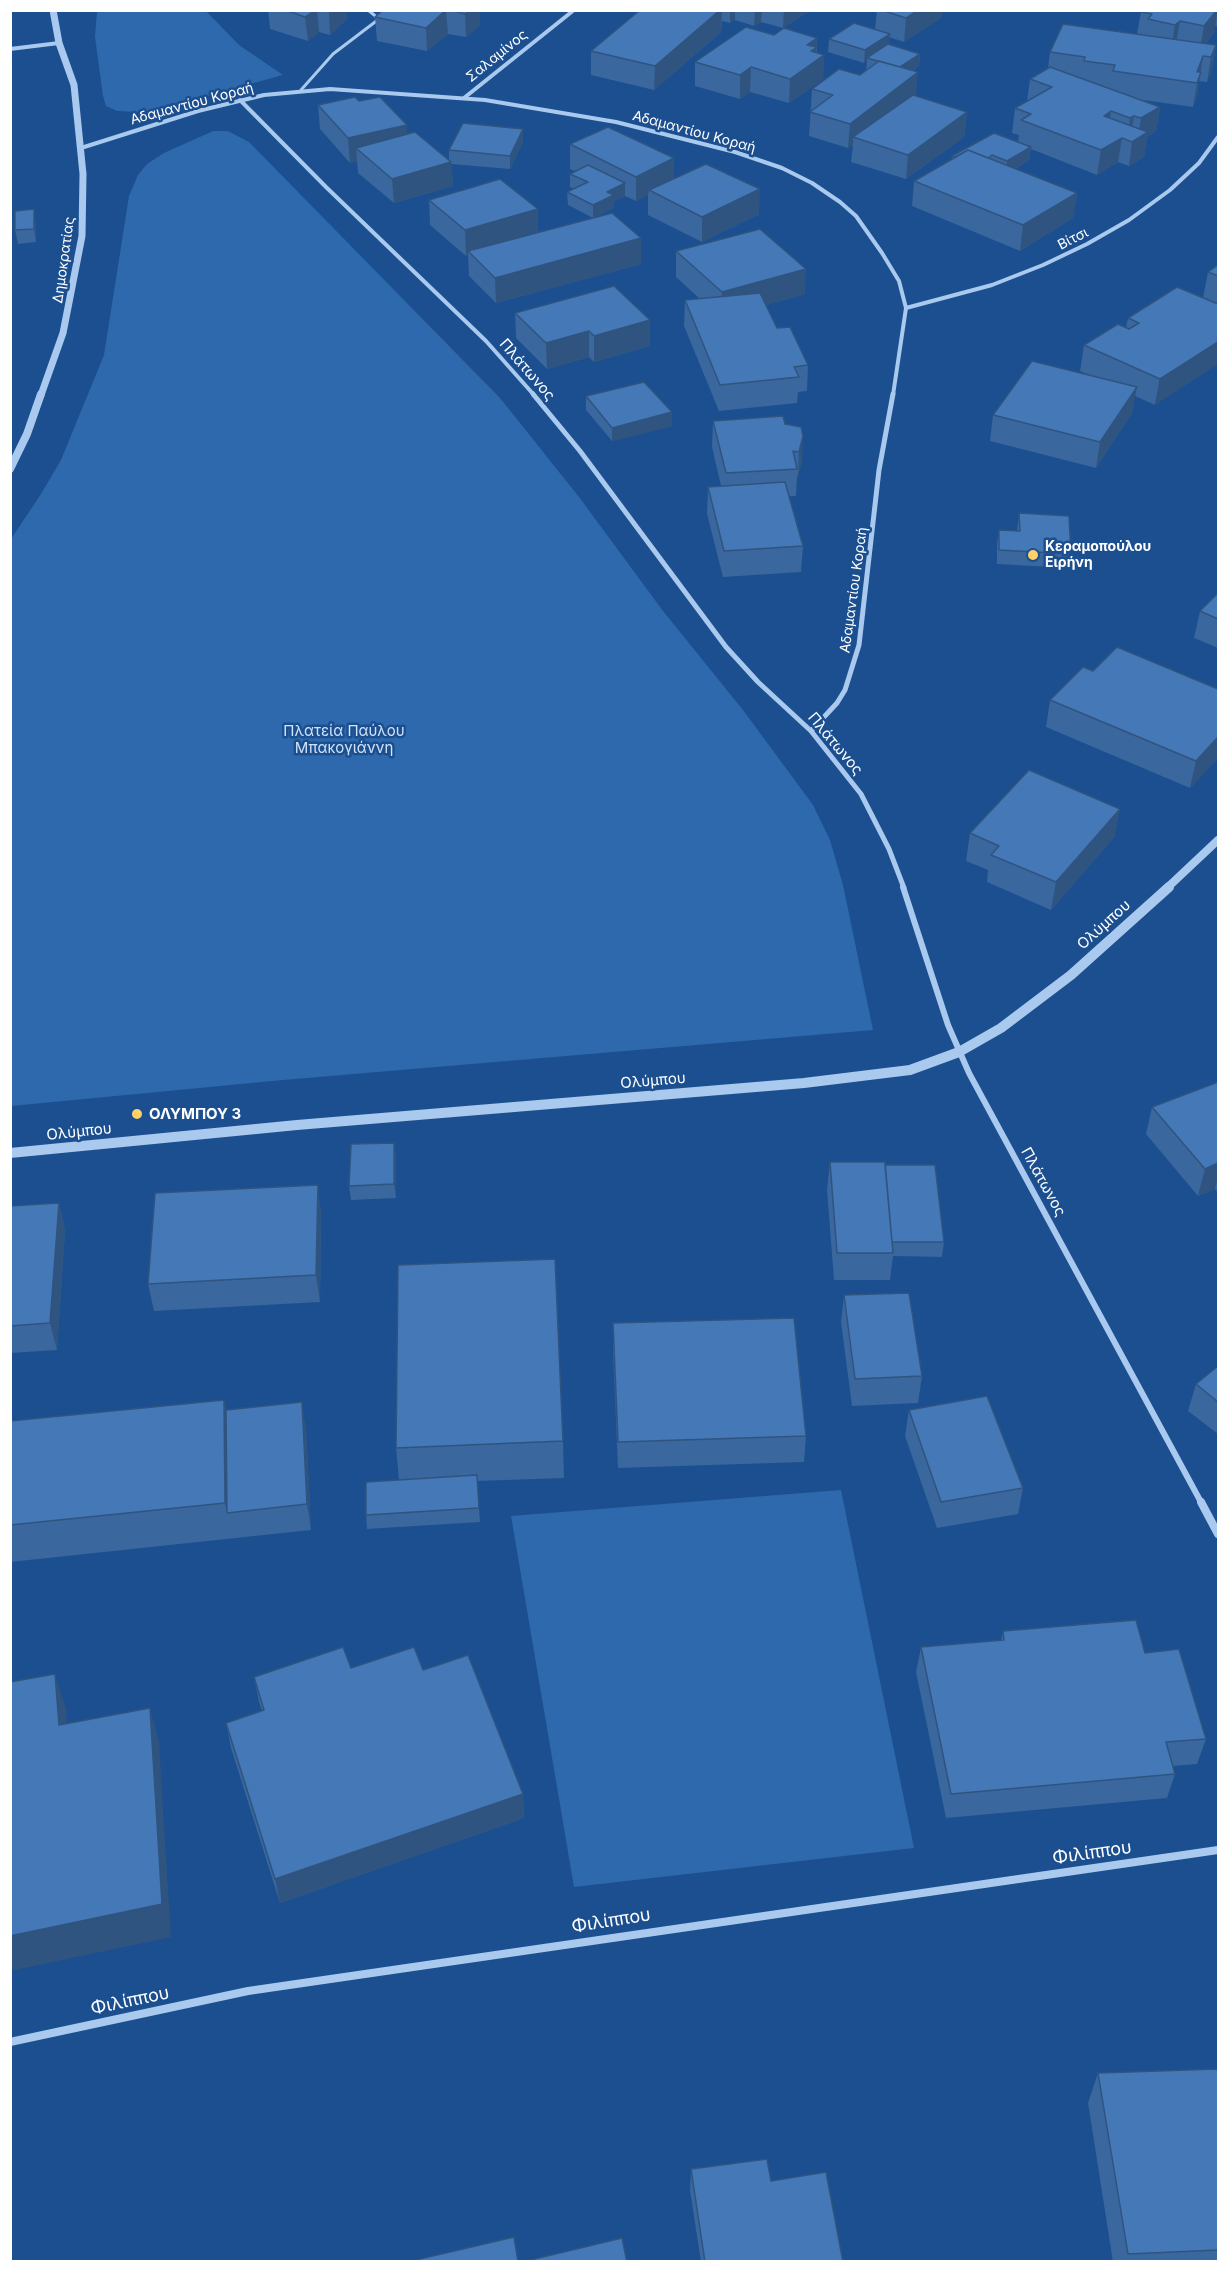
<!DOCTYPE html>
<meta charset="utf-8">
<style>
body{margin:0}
#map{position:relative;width:1229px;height:2272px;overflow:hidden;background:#1b4f8f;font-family:Inter,sans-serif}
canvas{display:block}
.frame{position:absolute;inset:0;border:12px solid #fff;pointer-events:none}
</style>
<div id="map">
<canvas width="1229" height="2272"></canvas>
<div class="frame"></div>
</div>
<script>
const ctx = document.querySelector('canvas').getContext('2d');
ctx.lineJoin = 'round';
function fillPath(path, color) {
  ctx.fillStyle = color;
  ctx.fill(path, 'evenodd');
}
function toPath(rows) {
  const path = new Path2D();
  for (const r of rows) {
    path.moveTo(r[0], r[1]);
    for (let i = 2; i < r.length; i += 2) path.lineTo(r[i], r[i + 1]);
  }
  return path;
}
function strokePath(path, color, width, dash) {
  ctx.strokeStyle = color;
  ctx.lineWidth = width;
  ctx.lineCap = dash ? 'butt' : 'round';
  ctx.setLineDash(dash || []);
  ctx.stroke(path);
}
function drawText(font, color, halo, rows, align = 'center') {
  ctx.font = font + ' Inter,sans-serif';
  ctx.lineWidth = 5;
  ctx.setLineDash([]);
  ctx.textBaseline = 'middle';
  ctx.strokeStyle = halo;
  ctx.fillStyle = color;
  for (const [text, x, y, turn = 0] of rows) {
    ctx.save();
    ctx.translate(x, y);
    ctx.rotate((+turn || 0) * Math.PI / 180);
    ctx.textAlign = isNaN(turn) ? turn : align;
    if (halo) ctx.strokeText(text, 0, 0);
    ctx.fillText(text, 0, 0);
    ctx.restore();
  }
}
fillPath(toPath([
 [97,11,206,11,239,45,283,75,156,110,137,112,117,111,106,106,103,96,95,37],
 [213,131,228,131,249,142,500,398,579,497,663,611,743,710,813,805,830,840,843,885,873,1030,283,1080,11,1106,11,539,41,494,61,460,104,355,129,196,138,175,147,164,164,153],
 [841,1490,914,1848,574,1887,511,1516]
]), '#2e69ad');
strokePath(toPath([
 [301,90,333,54,379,19,368,10]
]), '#a9c9ee', 3);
strokePath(toPath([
 [10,49,59,43],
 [464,98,574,10],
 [240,100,326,187,486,341,534,395],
 [81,148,198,111,264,95,330,89,485,100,616,122,735,152,782,168,812,183,840,202,856,216,882,253,899,281,906,308,893,395],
 [906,308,992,285,1043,265,1087,244,1129,220,1170,190,1199,163,1218,137]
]), '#a9c9ee', 4);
strokePath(toPath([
 [533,394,580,451,726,647,758,682,811,731,861,794,889,849,904,888],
 [811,731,837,703,845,690,859,645,879,470,893,394]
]), '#a9c9ee', 5);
strokePath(toPath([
 [903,887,948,1025,969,1073,1202,1504]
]), '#a9c9ee', 6);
strokePath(toPath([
 [1201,1502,1218,1534],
 [10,2042,248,1991,1218,1850]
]), '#a9c9ee', 8);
strokePath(toPath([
 [41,395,63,333,82,236,83,174,74,85,59,43,53,10]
]), '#a9c9ee', 7);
strokePath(toPath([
 [10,469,27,434,41,394],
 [1167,888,1218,840]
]), '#a9c9ee', 8);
strokePath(toPath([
 [10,1153,297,1125,804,1083,910,1070,959,1052,1001,1028,1071,975,1169,887]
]), '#a9c9ee', 10);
fillPath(toPath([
 [268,10,346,10,347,19,330,35,319,32,308,41,270,29],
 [383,10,480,10,480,25,466,37,448,34,427,51,377,41,375,17],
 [640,10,811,10,783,28,761,22,754,26,735,20,730,23,722,21,721,32,654,90,591,75,591,51],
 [877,10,942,10,941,18,904,42,889,37,889,44,920,54,919,66,913,71,916,96,967,112,964,137,906,179,851,162,853,145,848,148,809,136,812,89,860,75,866,70,867,61,864,63,828,52,829,39,875,29],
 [1142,10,1218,10,1218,26,1215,26,1214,33,1205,44,1216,45,1212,69,1207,82,1199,81,1197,96,1193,107,1143,100,1160,107,1156,131,1147,137,1144,157,1129,166,1118,162,1097,175,1031,149,1029,160,1015,169,1077,193,1073,218,1020,251,912,206,914,181,952,159,952,156,1018,142,1019,135,1012,133,1015,108,1027,101,1030,79,1048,68,1050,52,1137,34,1141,12],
 [774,35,817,38,817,52,824,55,823,79,789,103,750,92,740,99,695,86,695,62],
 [359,101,407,134,449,160,449,150,523,129,523,142,510,169,451,164,453,186,394,203,358,173,357,161,350,163,320,129,318,105],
 [570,144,674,158,674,178,759,214,702,242,648,215,648,195,636,201,625,196,614,201,614,208,595,217,641,238,641,264,496,303,469,276,468,255,466,256,430,225,429,200,538,209,538,232,593,218,568,205,567,192,574,189,570,187,570,174,575,171,570,169],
 [36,223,36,242,18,244,15,230],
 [676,251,805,294,766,305,777,328,808,365,807,391,798,392,797,403,719,411,684,326,685,300,700,299,676,277],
 [1218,265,1218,304,1203,298,1208,272],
 [1177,287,1155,405,1135,396,1132,413,1096,468,990,441,993,415,1091,376,1080,371,1084,345,1126,328,1128,318],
 [515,313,650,320,650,346,594,362,589,357,547,369,516,338],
 [586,396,672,426,612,441,586,410],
 [713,421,785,424,801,427,802,462,797,478,796,496,789,496,803,546,801,572,723,577,707,514,708,487,721,486,712,447],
 [1019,513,1071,554,1069,568,997,564,997,544,999,530,1017,531],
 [1218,593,1218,648,1194,638,1200,611],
 [1093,671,1218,689,1218,758,1190,788,1046,727,1050,700],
 [970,833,1115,836,1051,910,987,882,988,870,966,861],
 [1218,1082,1218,1193,1215,1189,1198,1196,1146,1134,1152,1107],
 [396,1157,396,1198,351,1200,349,1186],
 [830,1162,885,1165,944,1242,942,1257,893,1256,890,1280,834,1280,827,1190],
 [59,1203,65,1230,57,1350,10,1353,10,1206],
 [321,1212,320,1302,154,1311,148,1284],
 [844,1295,922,1376,918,1403,852,1406,841,1322],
 [613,1323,806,1436,804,1462,618,1468,613,1350],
 [1218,1366,1218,1434,1188,1411,1196,1384],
 [224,1400,226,1410,306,1429,311,1530,10,1562,10,1421],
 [909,1410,1023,1488,1018,1514,937,1528,905,1436],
 [563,1441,564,1478,477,1481,480,1522,367,1529,366,1515,399,1480,396,1448],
 [1003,1631,1145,1653,1206,1739,1197,1764,1173,1766,1175,1774,1167,1798,946,1818,916,1672,921,1647,1001,1640],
 [351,1668,423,1670,523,1794,524,1818,280,1903,231,1748,226,1723,262,1711,259,1702,254,1677],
 [1218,2069,1218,2262,1113,2262,1088,2103,1098,2073],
 [691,2169,843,2262,701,2262,690,2190]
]), '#3a679d');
fillPath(toPath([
 [315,10,317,10,319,32,308,41,305,17],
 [329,10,346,10,347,19,330,35],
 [446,10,448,34,427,51,426,28],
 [463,10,480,10,480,25,466,37,465,14],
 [720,10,722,10,721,32,654,90,655,66],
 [730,10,735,10,735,20,730,23],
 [755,10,762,10,761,22,754,26],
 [784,10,811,10,783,28],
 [918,10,942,10,941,18,904,42,906,18],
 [1217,10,1218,10,1214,33,1200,49,1204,26],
 [1180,21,1176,44,1171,49,1175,25],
 [890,34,889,46,867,58,867,61,864,63,865,50],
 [817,38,816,60,824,55,823,79,789,103,790,79,807,45],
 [1216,45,1212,69,1207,82,1211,57],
 [920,54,919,66,898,81,899,68],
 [1203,56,1197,96,1193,107,1197,83,1197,72],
 [751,67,750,92,740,99,740,75],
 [918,72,916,97,853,137,853,145,848,148,850,124],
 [1160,107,1156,131,1147,137,1144,157,1129,166,1132,142,1138,138,1141,118],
 [1111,111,1108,136,1104,116],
 [967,112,964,137,906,179,908,155],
 [1134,116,1130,140,1127,140,1130,118],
 [407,125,408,150,356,148,357,161,350,163,348,138],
 [523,129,523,142,510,169,510,156],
 [1122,138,1118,162,1097,175,1101,150],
 [1031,147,1029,160,1006,174,1007,161],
 [674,158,674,183,649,190,648,195,636,201,636,177],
 [451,162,453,186,394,203,392,179],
 [625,183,625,196,614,201,614,208,593,218,593,205,607,192],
 [760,189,759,214,702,242,702,217],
 [1077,193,1073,218,1020,251,1023,225],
 [34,209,36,223,36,242,34,229],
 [538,209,538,234,468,251,468,255,466,256,465,230],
 [641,238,641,264,496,303,495,278],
 [806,269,805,294,721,318,722,292],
 [650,320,650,346,594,362,594,336],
 [589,331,589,357,547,369,546,343],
 [1218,342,1218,364,1155,405,1160,379],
 [1137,387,1132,413,1096,468,1100,442],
 [672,412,672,426,612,441,612,428],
 [803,436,802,462,798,478,799,452],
 [1218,737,1218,758,1190,788,1196,761],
 [1120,809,1115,836,1051,910,1056,882],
 [394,1143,396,1157,396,1198,394,1184],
 [1218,1163,1218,1177,1215,1189,1198,1196,1205,1169],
 [318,1185,321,1212,320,1302,316,1275],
 [59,1203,65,1230,57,1350,50,1323],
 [224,1400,231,1436,227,1513,225,1503],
 [302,1402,306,1429,311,1530,307,1504],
 [55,1674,66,1709,69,1759,59,1725],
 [150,1708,159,1742,171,1937,10,1971,10,1936],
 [523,1794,524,1818,280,1903,275,1879]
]), '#305480');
const building = toPath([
 [285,10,315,10,305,17,285,10],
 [383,10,446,10,426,28,375,17,383,10],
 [450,10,469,10,465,14,450,10],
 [640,10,720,10,655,66,591,51,640,10],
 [881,10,918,10,906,18,881,10],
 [1142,10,1217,10,1204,26,1180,21,1175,25,1148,19,1152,14,1141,12,1142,10],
 [854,23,890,34,865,50,829,39,854,23],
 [1063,24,1216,45,1211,57,1203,56,1197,72,1201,72,1197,83,1113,71,1115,65,1084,61,1085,57,1050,52,1063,24],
 [746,27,774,35,784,28,817,38,807,45,817,47,811,51,824,55,790,79,751,67,740,75,695,62,746,27],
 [888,44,920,54,900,67,867,58,888,44],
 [879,61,918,72,850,124,810,112,833,95,812,89,839,69,860,75,879,61],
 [1050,67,1160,107,1141,118,1134,116,1130,118,1111,111,1104,116,1148,132,1132,142,1122,138,1101,150,1021,120,1031,114,1015,108,1052,87,1030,79,1050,67],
 [913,95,967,112,908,155,853,137,913,95],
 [355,97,359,101,380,97,407,125,348,138,318,105,355,97],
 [463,123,523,129,510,156,449,150,463,123],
 [608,127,674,158,636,177,570,144,608,127],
 [415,132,451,162,392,179,356,148,415,132],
 [994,133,1031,147,1007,161,992,155,988,158,968,150,955,157,952,156,994,133],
 [968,150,1077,193,1023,225,914,181,968,150],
 [706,164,760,189,702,217,649,190,706,164],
 [588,165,625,183,607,192,614,195,593,205,567,192,588,182,570,174,588,165],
 [500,179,538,209,465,230,429,200,500,179],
 [34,209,34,229,15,230,15,211,34,209],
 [612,213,641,238,495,278,468,251,612,213],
 [760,229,806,269,722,292,676,251,760,229],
 [1218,265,1218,276,1208,272,1218,265],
 [614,286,650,320,594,336,589,331,546,343,515,313,614,286],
 [1177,287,1218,304,1218,342,1160,379,1084,345,1118,324,1129,329,1139,323,1128,318,1177,287],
 [760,293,777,328,790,327,808,365,794,367,799,377,720,385,685,300,760,293],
 [1032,361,1137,387,1100,442,993,415,1032,361],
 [644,382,672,412,612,428,586,396,644,382],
 [783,416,785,424,801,427,803,436,799,452,793,451,797,469,726,473,713,421,783,416],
 [785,482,803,546,724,551,708,487,785,482],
 [1019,513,1069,516,1071,554,999,550,999,530,1020,531,1019,513],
 [1218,593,1218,619,1200,611,1218,593],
 [1117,647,1218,689,1218,737,1196,761,1050,700,1083,667,1093,671,1117,647],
 [1029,770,1120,809,1056,882,991,855,999,846,970,833,1029,770],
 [1218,1082,1218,1163,1205,1169,1152,1107,1218,1082],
 [394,1143,394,1184,349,1186,351,1144,394,1143],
 [830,1162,885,1162,893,1253,837,1253,830,1162],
 [885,1165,935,1165,944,1242,892,1242,885,1165],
 [318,1185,316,1275,148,1284,155,1193,318,1185],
 [59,1203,50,1323,10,1326,10,1206,59,1203],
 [555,1259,563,1441,396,1448,398,1265,555,1259],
 [909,1293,922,1376,855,1379,844,1295,909,1293],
 [794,1318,806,1436,618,1442,613,1323,794,1318],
 [1218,1366,1218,1402,1196,1384,1218,1366],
 [987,1396,1023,1488,941,1502,909,1410,987,1396],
 [224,1400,225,1503,10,1525,10,1421,224,1400],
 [302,1402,307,1504,227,1513,226,1410,302,1402],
 [477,1475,479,1508,366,1515,366,1482,477,1475],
 [1136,1620,1145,1653,1179,1649,1206,1739,1166,1742,1175,1774,951,1794,921,1647,1004,1640,1003,1631,1136,1620],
 [343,1647,351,1668,414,1647,423,1670,468,1655,523,1794,275,1879,226,1723,264,1710,254,1677,343,1647],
 [55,1674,59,1725,150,1708,162,1904,10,1936,10,1682,55,1674],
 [1218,2069,1218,2250,1128,2254,1098,2073,1218,2069],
 [767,2159,771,2181,826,2172,843,2262,705,2262,691,2169,767,2159],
 [514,2237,518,2262,407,2262,514,2237],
 [622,2238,627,2262,522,2262,622,2238]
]);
fillPath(building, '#4478b7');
strokePath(building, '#305480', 1.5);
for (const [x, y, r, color] of [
 [1033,555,6,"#ffd166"],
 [137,1114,6,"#ffd166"]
]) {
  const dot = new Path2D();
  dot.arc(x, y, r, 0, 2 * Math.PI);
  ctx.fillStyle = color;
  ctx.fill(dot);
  strokePath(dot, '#1b4f8f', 2);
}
drawText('14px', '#fff', '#1b4f8f', [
 ["Σαλαμίνος",497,56,-39],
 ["Αδαμαντίου Κοραή",192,104,-15],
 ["Αδαμαντίου Κοραή",694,132,15],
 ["Βίτσι",1073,239,-27],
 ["Δημοκρατίας",64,260,-82],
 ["Αδαμαντίου Κοραή",854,590,-82]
]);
drawText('bold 14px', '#fff', '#1b4f8f', [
 ["Κεραμοπούλου",1045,547],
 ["Ειρήνη",1045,563]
], 'left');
drawText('15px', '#fff', '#1b4f8f', [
 ["Πλάτωνος",527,370,49],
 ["Πλάτωνος",835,744,50],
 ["Ολύμπου",1104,925,-42],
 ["Ολύμπου",653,1081,-5],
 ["Ολύμπου",79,1132,-6],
 ["Πλάτωνος",1043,1182,61]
]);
drawText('15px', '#cfe3fa', '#1b4f8f', [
 ["Πλατεία Παύλου",344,731],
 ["Μπακογιάννη",344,748]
]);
drawText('bold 15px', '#fff', '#1b4f8f', [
 ["ΟΛΥΜΠΟΥ 3",149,1114]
], 'left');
drawText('18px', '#fff', '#1b4f8f', [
 ["Φιλίππου",1092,1853,-8],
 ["Φιλίππου",611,1921,-9],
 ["Φιλίππου",130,2001,-12]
]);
</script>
